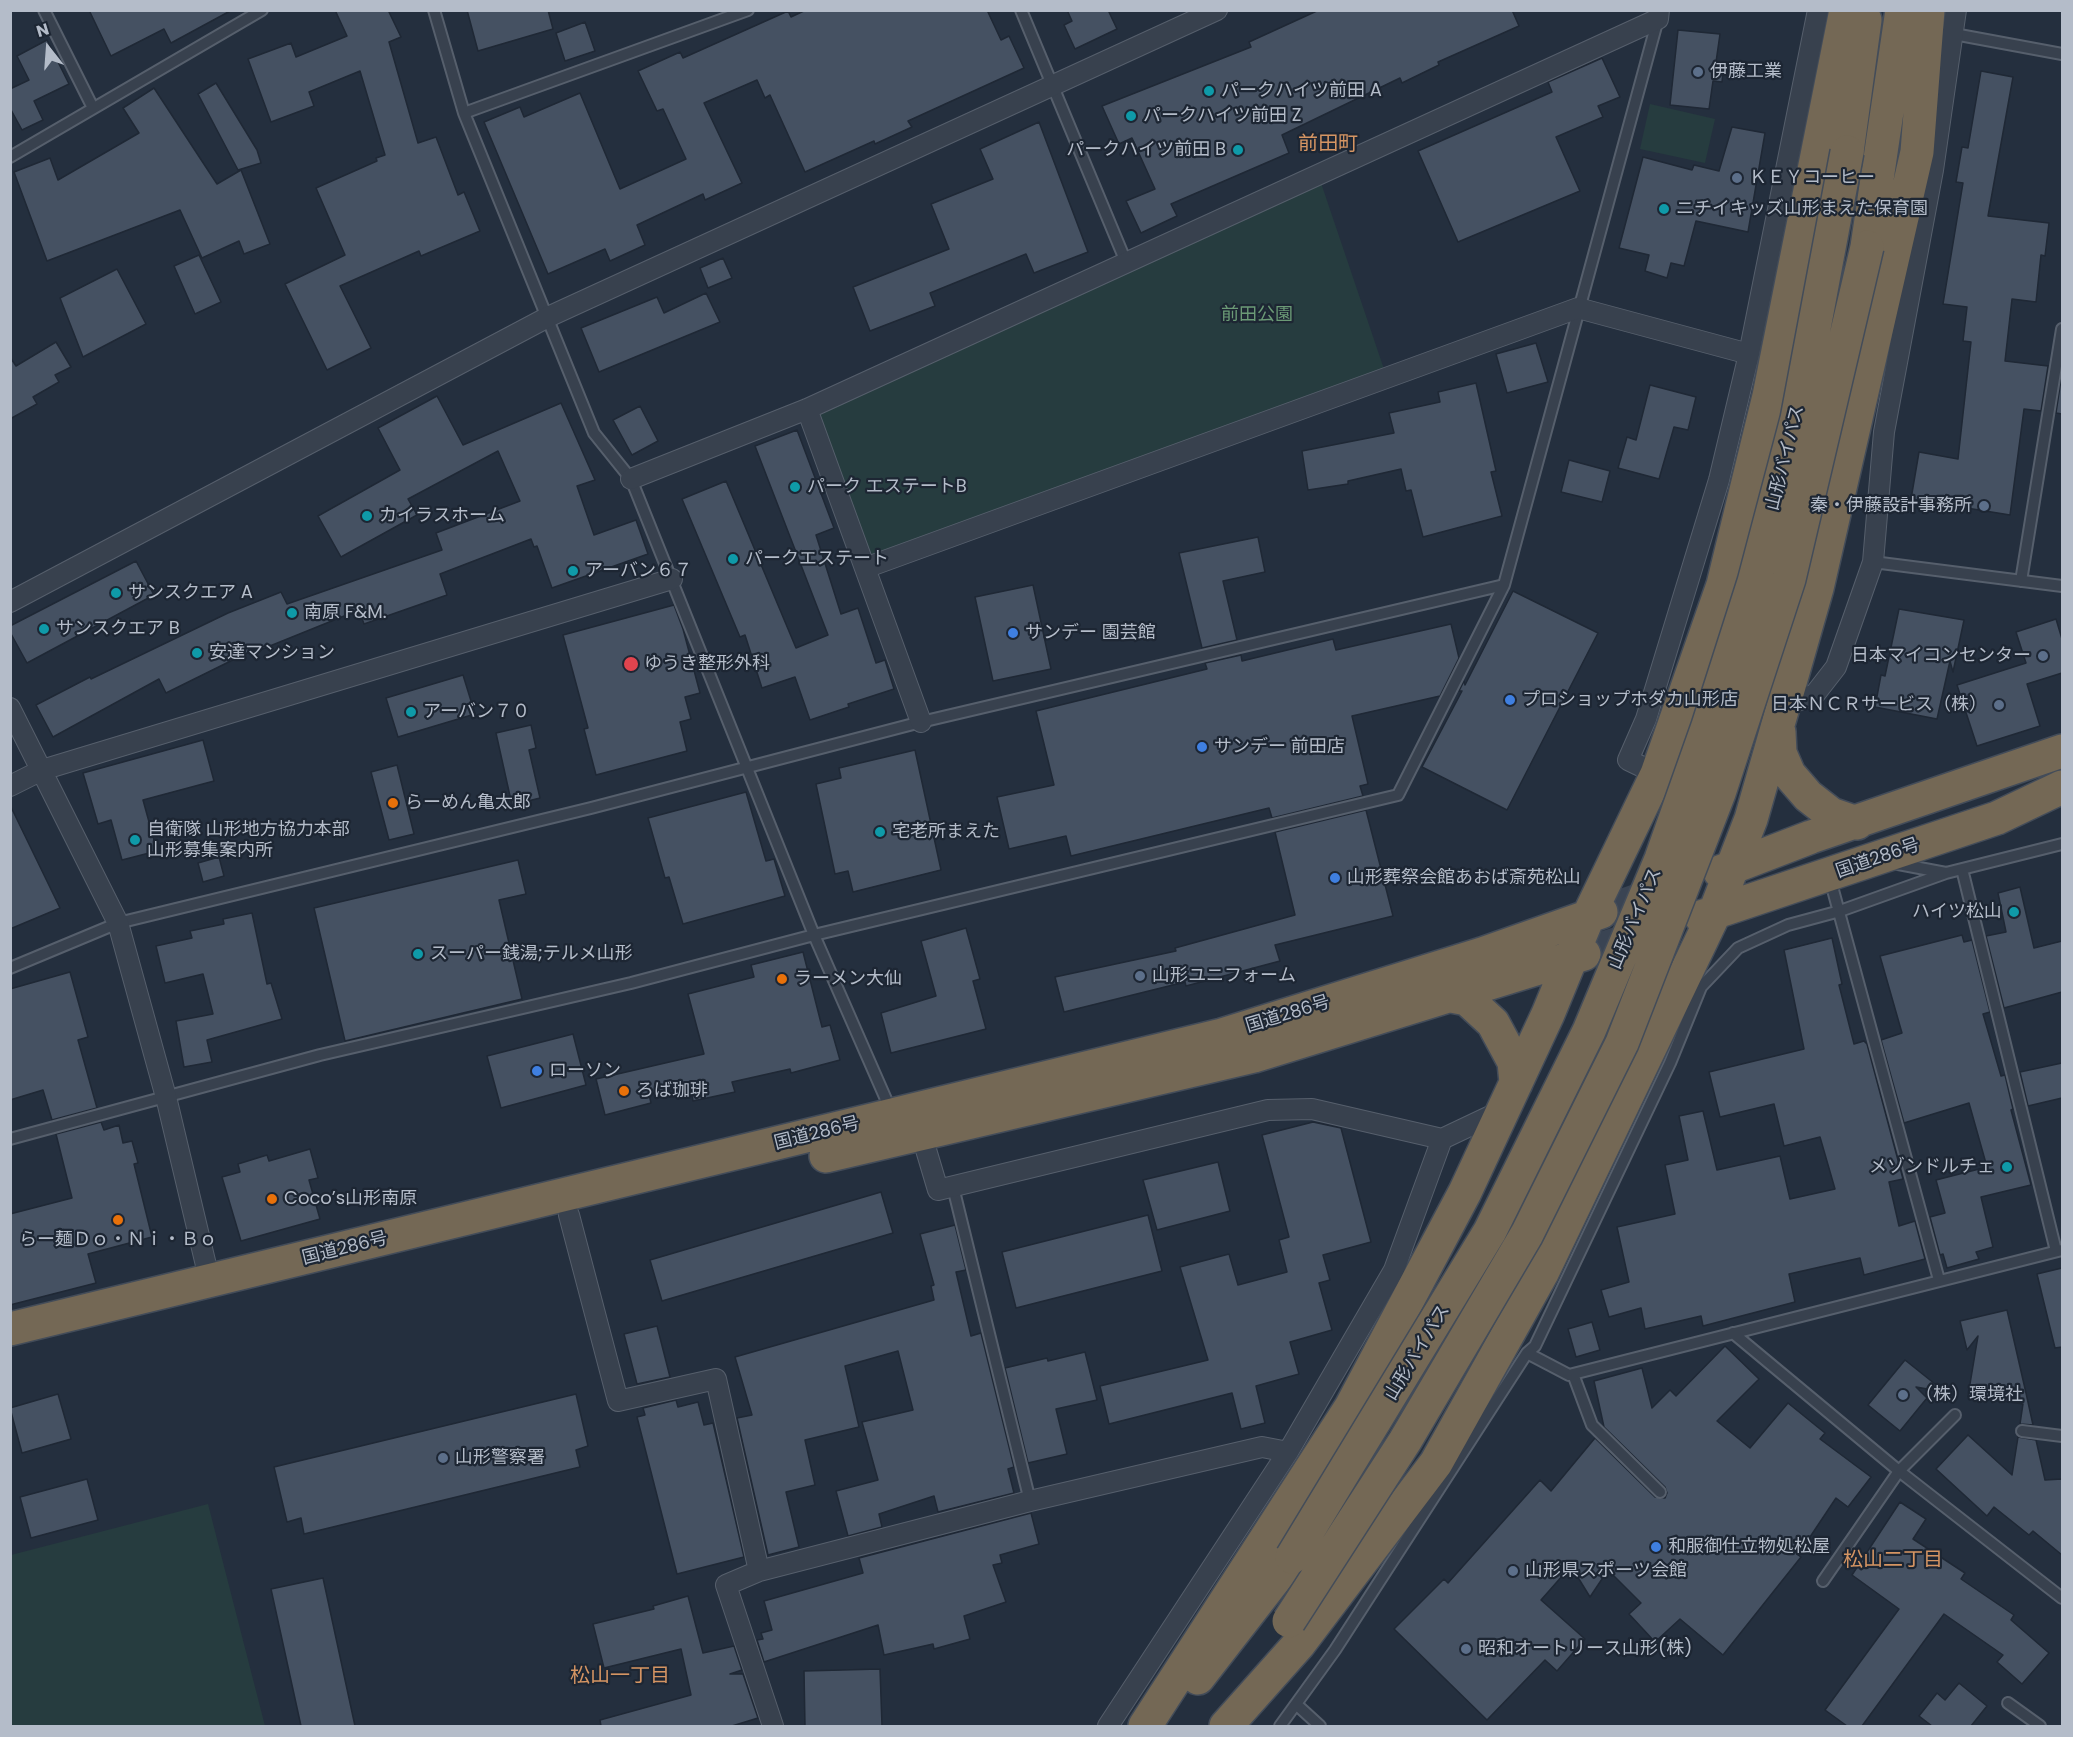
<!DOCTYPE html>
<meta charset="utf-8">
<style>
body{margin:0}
#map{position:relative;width:2073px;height:1737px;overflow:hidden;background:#242f3e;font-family:Poppins,sans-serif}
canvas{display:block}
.frame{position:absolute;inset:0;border:12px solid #b4bcc9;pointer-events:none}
.north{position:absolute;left:18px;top:18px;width:60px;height:60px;-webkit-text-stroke:4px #1d2633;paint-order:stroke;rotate:343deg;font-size:16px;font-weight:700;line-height:24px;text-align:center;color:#b4bcc9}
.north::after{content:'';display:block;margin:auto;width:21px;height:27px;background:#b4bcc9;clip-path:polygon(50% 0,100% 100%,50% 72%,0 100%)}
</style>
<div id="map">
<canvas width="2073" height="1737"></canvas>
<div class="frame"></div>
<div class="north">N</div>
</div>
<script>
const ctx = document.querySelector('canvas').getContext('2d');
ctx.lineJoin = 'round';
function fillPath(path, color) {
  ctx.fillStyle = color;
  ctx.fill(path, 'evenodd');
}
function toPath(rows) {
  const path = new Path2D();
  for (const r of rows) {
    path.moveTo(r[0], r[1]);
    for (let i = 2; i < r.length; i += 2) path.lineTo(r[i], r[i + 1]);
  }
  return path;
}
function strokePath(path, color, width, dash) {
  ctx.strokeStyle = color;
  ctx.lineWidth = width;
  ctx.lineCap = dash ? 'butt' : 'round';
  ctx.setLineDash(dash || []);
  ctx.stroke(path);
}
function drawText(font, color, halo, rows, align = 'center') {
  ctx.font = font + ' Poppins,"Noto Sans JP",sans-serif';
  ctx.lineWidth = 4.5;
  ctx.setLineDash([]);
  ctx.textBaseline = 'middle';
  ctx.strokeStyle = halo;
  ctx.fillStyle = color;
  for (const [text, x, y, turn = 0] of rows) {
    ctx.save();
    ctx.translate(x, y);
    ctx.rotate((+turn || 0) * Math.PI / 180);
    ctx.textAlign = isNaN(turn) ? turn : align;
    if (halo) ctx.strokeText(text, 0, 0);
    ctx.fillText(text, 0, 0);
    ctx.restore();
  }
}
fillPath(toPath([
 [1650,104,1715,119,1705,163,1640,149],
 [1318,174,1387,378,865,568,807,409],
 [208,1504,265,1726,11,1726,11,1555]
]), '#263c3f');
const building = toPath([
 [89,10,232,10,171,43,164,29,111,56,89,10],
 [335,10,388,10,401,37,389,42,418,143,436,137,458,195,464,192,480,231,421,256,419,251,340,286,371,348,327,370,285,284,345,255,316,188,377,161,376,158,385,155,360,71,309,92,314,106,271,122,248,59,291,43,296,57,347,36,335,10],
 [467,10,548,10,553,29,478,51,467,10],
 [806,10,987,10,1001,40,1009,36,1024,68,908,121,912,127,875,144,874,141,805,172,770,95,765,98,757,80,704,103,742,183,705,200,703,194,637,225,645,245,610,261,605,249,548,274,484,122,520,107,524,117,580,93,620,189,686,159,663,109,657,111,638,71,680,52,683,58,788,11,791,17,806,10],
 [1067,10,1108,10,1117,29,1075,49,1064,25,1072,21,1067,10],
 [1319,10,1512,10,1519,26,1438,62,1439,65,1402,83,1400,78,1282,135,1289,153,1171,204,1177,216,1141,233,1126,201,1155,189,1132,138,1119,144,1102,106,1251,47,1249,42,1319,10],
 [585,22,595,51,565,61,556,33,585,22],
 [1678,30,1720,34,1716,62,1724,63,1722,82,1713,81,1709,109,1670,105,1678,30],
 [47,40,69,84,34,101,43,120,22,130,10,108,10,89,29,80,17,56,47,40],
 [1602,58,1620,97,1598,106,1603,117,1556,137,1580,191,1458,242,1418,151,1552,92,1548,82,1602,58],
 [1981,71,2013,77,1988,216,2049,223,2045,256,2041,255,2036,302,2012,299,2005,361,2048,366,2041,411,2024,409,2010,515,1911,499,1919,452,1958,459,1971,342,1963,341,1967,307,1943,304,1963,183,1956,182,1962,147,1968,148,1981,71],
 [216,83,257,150,261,163,238,170,198,94,216,83],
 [154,88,217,184,241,170,270,244,244,254,239,241,202,258,180,210,47,261,14,172,50,158,58,180,139,133,123,108,154,88],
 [1039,122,1088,252,1034,273,1026,254,930,293,935,306,870,331,853,287,949,249,931,204,993,179,980,149,1039,122],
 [1732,127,1765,133,1748,232,1696,221,1684,266,1671,263,1667,278,1645,271,1649,255,1619,248,1643,157,1692,170,1694,165,1719,171,1732,127],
 [199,255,221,302,195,314,174,266,199,255],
 [723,258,732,278,708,288,700,268,723,258],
 [117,269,146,324,83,357,60,298,117,269],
 [706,293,720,322,599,372,581,328,657,297,664,313,706,293],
 [56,342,71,367,55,375,59,382,33,397,37,404,10,419,10,357,16,366,56,342],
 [1536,343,1548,382,1507,393,1496,354,1536,343],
 [2062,373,2062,414,2056,413,2062,373],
 [1476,383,1496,471,1491,472,1502,516,1423,537,1411,490,1406,491,1401,469,1348,481,1348,484,1308,490,1302,451,1394,433,1389,413,1440,402,1438,392,1476,383],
 [1650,385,1696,397,1688,430,1674,427,1659,479,1618,468,1627,437,1636,440,1650,385],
 [437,396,463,445,561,403,595,480,577,486,594,535,636,520,648,554,552,588,537,546,534,547,531,539,440,574,447,595,364,624,359,610,260,650,259,647,166,693,159,679,53,737,36,705,90,677,91,679,228,613,281,592,287,604,442,550,436,533,520,501,498,451,408,499,417,515,341,557,318,516,400,470,378,428,437,396],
 [640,406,658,441,632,455,613,420,640,406],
 [797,430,834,528,816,535,841,614,858,608,876,663,885,660,894,689,848,704,849,707,810,720,795,677,762,688,745,635,740,637,682,499,726,481,796,648,828,635,755,446,797,430],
 [1569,460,1610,471,1602,502,1561,492,1569,460],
 [1258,537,1265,572,1223,581,1237,640,1202,648,1179,553,1258,537],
 [136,561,154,595,27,663,10,632,10,626,136,561],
 [1033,585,1051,669,993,681,975,597,1033,585],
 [1513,591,1598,633,1507,810,1422,767,1462,691,1459,691,1464,681,1465,685,1513,591],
 [674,605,683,629,700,693,685,697,691,719,680,722,687,751,596,775,584,729,588,728,563,635,674,605],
 [1899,609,1964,620,1953,672,1950,661,1937,719,1875,707,1881,675,1885,676,1899,609],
 [2056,619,2062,639,2062,673,2027,684,2040,726,1977,746,1957,685,2026,663,2016,632,2056,619],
 [1451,624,1459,658,1440,696,1352,716,1368,784,1360,786,1363,796,1272,818,1269,808,1071,856,1066,836,1009,849,997,797,1054,785,1036,711,1207,669,1205,663,1241,655,1242,661,1333,639,1336,650,1451,624],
 [463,675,475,714,398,737,386,698,463,675],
 [531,725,536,748,529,750,540,798,512,805,496,733,531,725],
 [203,740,214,781,143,800,157,851,122,860,111,820,98,824,83,773,203,740],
 [915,750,941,870,853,892,848,871,835,874,816,784,841,778,839,768,915,750],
 [397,765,414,834,389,840,371,772,397,765],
 [746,792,766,861,774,859,785,896,683,924,669,877,665,878,648,818,746,792],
 [10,805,60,908,10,929,10,805],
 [1366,810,1393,916,1275,945,1280,961,1186,986,1185,982,1064,1012,1055,977,1176,951,1175,948,1295,915,1275,832,1366,810],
 [219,857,224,876,203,882,198,863,219,857],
 [518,860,526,894,499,900,522,999,345,1041,314,908,518,860],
 [2020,887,2034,948,2062,941,2062,992,2004,1008,1986,936,2006,932,1998,893,2020,887],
 [252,913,267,984,271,983,282,1019,207,1040,212,1062,184,1067,176,1021,213,1014,203,974,165,983,156,946,192,938,190,931,224,924,223,919,252,913],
 [966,928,980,979,973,981,986,1029,891,1053,881,1013,936,996,921,941,966,928],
 [1962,935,1964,942,1972,940,1990,1012,1983,1014,2001,1076,2005,1075,2013,1109,2011,1110,2031,1185,1981,1197,1993,1247,1976,1252,1979,1259,1947,1268,1943,1254,1940,1255,1930,1217,1945,1213,1936,1180,1987,1167,1969,1103,1904,1123,1881,1040,1902,1033,1880,956,1962,935],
 [1832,938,1842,984,1839,985,1854,1044,1864,1041,1867,1044,1903,1179,1889,1182,1899,1226,1915,1221,1925,1259,1864,1275,1860,1258,1789,1274,1795,1302,1703,1326,1701,1316,1645,1329,1641,1308,1609,1317,1601,1290,1629,1282,1617,1227,1675,1214,1665,1165,1688,1160,1679,1116,1703,1111,1717,1170,1780,1156,1790,1199,1835,1189,1820,1137,1784,1146,1774,1104,1720,1117,1709,1072,1804,1049,1784,950,1832,938],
 [803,952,822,1027,830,1025,840,1060,791,1073,790,1069,732,1082,735,1092,693,1101,690,1085,649,1094,651,1103,605,1115,596,1079,704,1054,688,994,754,977,751,965,803,952],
 [70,972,88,1037,78,1040,97,1108,52,1120,43,1090,10,1100,10,989,70,972],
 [573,1034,586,1085,501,1108,487,1056,573,1034],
 [2062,1063,2062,1098,2028,1106,2020,1072,2062,1063],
 [101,1122,104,1130,119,1125,123,1143,132,1141,138,1163,134,1164,152,1237,88,1254,96,1283,10,1305,10,1214,72,1198,56,1134,101,1122],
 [1313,1122,1341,1128,1371,1242,1323,1255,1330,1280,1319,1283,1332,1330,1290,1342,1299,1374,1256,1386,1265,1423,1241,1429,1232,1393,1109,1424,1100,1386,1208,1360,1180,1267,1229,1254,1238,1285,1287,1272,1279,1240,1289,1237,1262,1135,1313,1122],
 [310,1149,318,1178,309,1180,320,1219,241,1241,222,1177,240,1172,238,1164,267,1155,269,1161,310,1149],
 [1218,1162,1230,1211,1157,1230,1143,1180,1218,1162],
 [881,1192,893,1233,662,1301,650,1260,881,1192],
 [1148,1215,1162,1271,1016,1308,1002,1252,1148,1215],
 [955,1225,966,1270,956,1272,971,1336,981,1333,1014,1467,1008,1469,1014,1493,938,1512,934,1496,879,1514,882,1527,848,1536,836,1491,878,1480,862,1422,913,1410,898,1351,845,1366,859,1427,805,1440,815,1485,786,1492,799,1547,768,1555,737,1418,752,1415,735,1357,934,1300,931,1286,934,1285,920,1234,955,1225],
 [2062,1268,2062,1347,2055,1348,2037,1274,2062,1268],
 [2007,1310,2026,1393,2033,1425,2020,1424,2023,1404,1968,1396,1978,1336,1967,1350,1960,1321,2007,1310],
 [1592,1322,1600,1350,1576,1357,1568,1329,1592,1322],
 [657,1326,670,1377,637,1384,624,1334,657,1326],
 [1725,1346,1759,1379,1717,1421,1750,1448,1788,1403,1825,1433,1820,1439,1871,1477,1848,1507,1836,1498,1798,1555,1801,1557,1723,1655,1680,1619,1655,1642,1629,1614,1641,1603,1608,1570,1590,1597,1571,1566,1541,1600,1585,1639,1557,1671,1545,1660,1487,1720,1394,1629,1444,1579,1448,1583,1540,1480,1551,1491,1595,1438,1655,1497,1665,1498,1667,1493,1665,1487,1604,1427,1594,1381,1642,1368,1652,1408,1670,1390,1676,1396,1725,1346],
 [1085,1352,1097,1400,1056,1409,1067,1454,1028,1463,1005,1368,1047,1358,1048,1361,1085,1352],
 [1905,1360,1945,1392,1916,1387,1927,1398,1900,1431,1868,1405,1905,1360],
 [58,1394,71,1439,22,1453,10,1408,58,1394],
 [576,1394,588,1446,576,1450,580,1467,304,1534,301,1518,287,1522,274,1467,576,1394],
 [676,1400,678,1407,698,1402,704,1425,713,1423,744,1557,677,1574,637,1417,645,1415,643,1408,676,1400],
 [1968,1435,2012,1475,2018,1437,2036,1440,2045,1480,2062,1479,2062,1555,2033,1531,2029,1535,1994,1507,1987,1516,1936,1469,1968,1435],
 [87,1479,98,1520,31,1538,20,1497,87,1479],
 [1900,1502,1926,1519,1913,1539,1965,1573,1961,1579,2014,1615,2011,1620,2049,1653,2022,1684,1997,1662,2003,1655,1944,1614,1862,1726,1847,1726,1825,1710,1899,1609,1852,1575,1900,1502],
 [1031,1513,1039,1544,1000,1555,1002,1563,993,1565,1006,1602,964,1616,970,1639,934,1649,933,1644,884,1655,878,1625,764,1662,757,1640,763,1639,761,1633,772,1630,764,1601,863,1573,859,1558,1031,1513],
 [323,1578,355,1726,301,1726,271,1589,323,1578],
 [688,1596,703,1653,734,1646,742,1670,730,1674,743,1674,758,1718,732,1726,601,1726,600,1720,691,1695,681,1649,604,1668,593,1624,654,1609,653,1606,688,1596],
 [880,1669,882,1726,805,1726,804,1671,880,1669],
 [1959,1683,1987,1706,1971,1726,1932,1726,1919,1716,1937,1693,1945,1700,1959,1683]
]);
fillPath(building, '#455162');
strokePath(building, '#1f2835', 1.5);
strokePath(toPath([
 [1615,908,1667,890],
 [1597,950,1650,933]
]), '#3a4453', 33, [33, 16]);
const lane = toPath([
 [44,10,93,108],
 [434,10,464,113,594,433,631,479,814,935,892,1113],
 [1021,10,1126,262],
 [1954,34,2062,54],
 [464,113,748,10],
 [10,157,262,10],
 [1873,562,2062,586],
 [2021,581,2062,329],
 [1893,863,1946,873,2062,844],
 [1962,869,2056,1251],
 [1830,879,1939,1280],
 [10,968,118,923,591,808,921,722,1504,585],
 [10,1139,320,1055,631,983,814,935,1398,795,1504,585,1658,19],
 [953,1187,1030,1501],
 [1733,1333,1899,1471,2062,1598],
 [1527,1353,1569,1375,2062,1250],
 [1573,1374,1592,1425,1660,1492],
 [2022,1431,2062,1436],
 [1823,1581,1899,1471,1955,1415],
 [2008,1703,2040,1726],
 [1297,1705,1320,1726],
 [1280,1726,1335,1650,1527,1353,1535,1346,1670,1063,1701,987,1738,948,1788,925,1840,911,1946,873]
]);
const street = toPath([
 [807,409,921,722],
 [631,479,807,409,1658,19,1659,10],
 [865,568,1578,308,1749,354],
 [10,602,548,317,1217,10],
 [1784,706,1815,694,1836,667,1873,562,1884,432,1933,170,1956,10],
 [10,708,118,923,166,1097,210,1282],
 [1657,774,1628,760,1646,719,1719,480,1749,354,1818,10],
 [10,786,42,770,672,579],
 [921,1133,938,1190,1268,1110,1312,1109,1442,1139],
 [569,1215,618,1401,716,1379,759,1571],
 [773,1726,726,1585,759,1571,1030,1501,1262,1447,1288,1452],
 [1108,1726,1288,1452,1394,1270,1442,1139,1501,1111]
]);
const highway = toPath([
 [1847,152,1865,20],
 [1867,247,1902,10],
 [1779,732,1780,753,1789,774,1808,796,1831,814,1857,823],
 [1720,872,1811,837,2062,751],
 [1701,917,1997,818,2062,787],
 [1446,995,1467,999,1493,1023,1514,1062,1516,1083],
 [826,1156,1254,1056,1584,954],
 [10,1329,1222,1035,1482,954,1601,912],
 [1198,1678,1292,1557],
 [1145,1726,1351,1407,1465,1192,1548,1014,1588,917,1657,774,1723,585,1769,396,1846,10],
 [1226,1726,1299,1644,1436,1463,1542,1273,1715,912,1751,819,1817,588,1917,152,1928,10]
]);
strokePath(lane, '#565f6c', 14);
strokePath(street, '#565f6c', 22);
strokePath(highway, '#434c59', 36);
strokePath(lane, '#38414e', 10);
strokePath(street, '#38414e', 20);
strokePath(highway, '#746855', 33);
const highwayBridge = toPath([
 [1292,1557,1490,1231,1589,1031,1661,859,1708,726,1754,582,1797,419,1847,152],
 [1289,1621,1405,1441,1527,1234,1622,1043,1719,793,1789,579,1867,247]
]);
strokePath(highwayBridge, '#434c59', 36, []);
strokePath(highwayBridge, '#746855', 33);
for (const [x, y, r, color] of [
 [1698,72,6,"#5c6f8a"],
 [1209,91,6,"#0f9aa8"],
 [1131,116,6,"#0f9aa8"],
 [1238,150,6,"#0f9aa8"],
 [1737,178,6,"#5c6f8a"],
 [1664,209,6,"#0f9aa8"],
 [795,487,6,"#0f9aa8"],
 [1984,506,6,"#5c6f8a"],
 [367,516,6,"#0f9aa8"],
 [733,559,6,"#0f9aa8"],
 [573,571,6,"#0f9aa8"],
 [116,593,6,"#0f9aa8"],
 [292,613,6,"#0f9aa8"],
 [44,629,6,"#0f9aa8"],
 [1013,633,6,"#3f7fe0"],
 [197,653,6,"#0f9aa8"],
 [2043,656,6,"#5c6f8a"],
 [631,664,8,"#e0444e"],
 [1510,700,6,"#3f7fe0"],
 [1999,705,6,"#5c6f8a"],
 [411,712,6,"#0f9aa8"],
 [1202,747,6,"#3f7fe0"],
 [393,803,6,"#e8710a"],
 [880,832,6,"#0f9aa8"],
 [135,840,6,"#0f9aa8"],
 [1335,878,6,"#3f7fe0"],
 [2014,912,6,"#0f9aa8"],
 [418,954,6,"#0f9aa8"],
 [1140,976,6,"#5c6f8a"],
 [782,979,6,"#e8710a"],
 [537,1071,6,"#3f7fe0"],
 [624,1091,6,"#e8710a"],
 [2007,1167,6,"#0f9aa8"],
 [272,1199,6,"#e8710a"],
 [118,1220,6,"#e8710a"],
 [1903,1395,6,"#5c6f8a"],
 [443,1458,6,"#5c6f8a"],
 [1656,1547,6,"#3f7fe0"],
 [1513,1571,6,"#5c6f8a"],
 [1466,1649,6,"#5c6f8a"]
]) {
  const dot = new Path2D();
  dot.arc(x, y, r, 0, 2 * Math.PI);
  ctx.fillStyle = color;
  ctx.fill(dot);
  strokePath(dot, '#1d2633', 2);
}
drawText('18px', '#b4bcc9', '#1d2633', [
 ["伊藤工業",1710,72],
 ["パークハイツ前田 A",1221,91],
 ["パークハイツ前田 Z",1143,116],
 ["パークハイツ前田 B",1226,150,"right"],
 ["ＫＥＹコーヒー",1749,178],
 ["ニチイキッズ山形まえた保育園",1676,209],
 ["パーク エステートB",807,487],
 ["秦・伊藤設計事務所",1972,506,"right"],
 ["カイラスホーム",379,516],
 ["パークエステート",745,559],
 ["アーバン６７",585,571],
 ["サンスクエア A",128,593],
 ["南原 F&M.",304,613],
 ["サンスクエア B",56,629],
 ["サンデー 園芸館",1025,633],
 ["安達マンション",209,653],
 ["日本マイコンセンター",2031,656,"right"],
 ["ゆうき整形外科",644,664],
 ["プロショップホダカ山形店",1522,700],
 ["日本ＮＣＲサービス（株）",1987,705,"right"],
 ["アーバン７０",423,712],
 ["サンデー 前田店",1214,747],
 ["らーめん亀太郎",405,803],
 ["自衛隊 山形地方協力本部",147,830],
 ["山形募集案内所",147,851],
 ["宅老所まえた",892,832],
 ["山形葬祭会館あおば斎苑松山",1347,878],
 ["ハイツ松山",2002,912,"right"],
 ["スーパー銭湯;テルメ山形",430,954],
 ["山形ユニフォーム",1152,976],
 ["ラーメン大仙",794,979],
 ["ローソン",549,1071],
 ["ろば珈琲",636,1091],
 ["メゾンドルチェ",1995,1167,"right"],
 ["Coco’s山形南原",284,1199],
 ["らー麺Ｄｏ・Ｎｉ・Ｂｏ",118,1240,"center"],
 ["（株）環境社",1915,1395],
 ["山形警察署",455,1458],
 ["和服御仕立物処松屋",1668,1547],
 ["山形県スポーツ会館",1525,1571],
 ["昭和オートリース山形(株)",1478,1649]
], 'left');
drawText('18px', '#6b9a76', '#1d2633', [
 ["前田公園",1257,315]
]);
drawText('18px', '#b4bcc9', '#1d2633', [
 ["山形バイパス",1786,458,-76],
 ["国道286号",1878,859,-19],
 ["山形バイパス",1636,919,-67],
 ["国道286号",1288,1015,-17],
 ["国道286号",817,1134,-14],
 ["国道286号",345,1249,-14],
 ["山形バイパス",1418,1353,-59]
]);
drawText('20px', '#d59563', '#1d2633', [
 ["前田町",1328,145],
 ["松山二丁目",1893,1561],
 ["松山一丁目",620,1677]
]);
</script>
